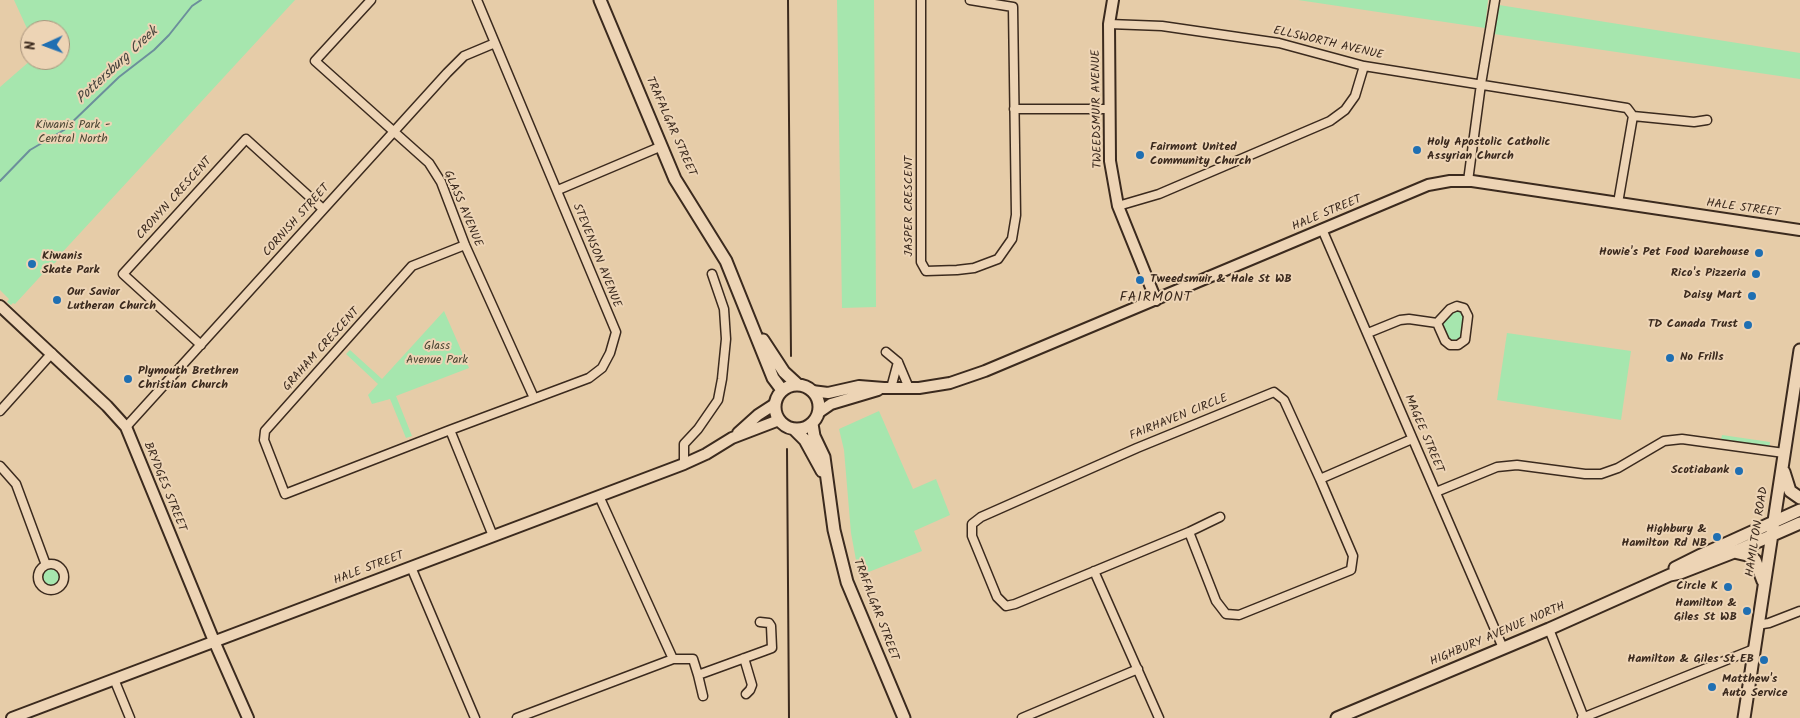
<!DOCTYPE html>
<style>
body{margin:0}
#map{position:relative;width:1800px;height:718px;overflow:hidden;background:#e6cca8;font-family:Kalam,sans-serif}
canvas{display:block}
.north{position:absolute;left:20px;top:20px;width:50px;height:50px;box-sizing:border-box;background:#edd4b5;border:1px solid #a69079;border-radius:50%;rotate:268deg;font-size:14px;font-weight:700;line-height:20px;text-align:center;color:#3b2a1e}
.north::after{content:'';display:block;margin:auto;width:18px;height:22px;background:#1f6fb2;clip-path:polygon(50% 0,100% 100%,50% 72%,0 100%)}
</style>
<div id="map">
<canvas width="1800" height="718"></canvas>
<div class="north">N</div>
</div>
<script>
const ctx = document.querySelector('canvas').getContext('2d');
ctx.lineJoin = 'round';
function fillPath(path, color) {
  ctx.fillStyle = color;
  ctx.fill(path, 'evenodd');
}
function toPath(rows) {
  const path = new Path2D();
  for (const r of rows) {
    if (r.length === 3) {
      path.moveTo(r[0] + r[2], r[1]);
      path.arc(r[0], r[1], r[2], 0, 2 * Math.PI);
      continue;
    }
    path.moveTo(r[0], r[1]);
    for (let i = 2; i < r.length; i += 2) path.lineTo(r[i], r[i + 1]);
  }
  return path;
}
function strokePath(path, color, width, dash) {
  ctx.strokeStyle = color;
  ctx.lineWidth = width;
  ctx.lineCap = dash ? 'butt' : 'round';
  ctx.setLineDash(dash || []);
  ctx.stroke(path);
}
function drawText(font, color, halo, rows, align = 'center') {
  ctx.font = font + ' Kalam,sans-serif';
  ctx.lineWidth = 4;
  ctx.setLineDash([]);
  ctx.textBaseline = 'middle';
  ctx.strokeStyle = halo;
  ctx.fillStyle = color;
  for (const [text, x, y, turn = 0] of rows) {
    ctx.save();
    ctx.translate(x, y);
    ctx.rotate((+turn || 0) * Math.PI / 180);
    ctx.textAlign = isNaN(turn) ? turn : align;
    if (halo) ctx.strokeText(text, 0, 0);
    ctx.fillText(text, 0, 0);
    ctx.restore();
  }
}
fillPath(toPath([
 [14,0,295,0,58,257,56,262,49,267,15,304,13,303,11,305,7,302,9,299,0,290,0,87,31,60,60,60,60,30,30,30,30,35],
 [837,0,874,0,876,307,842,308],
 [1298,0,1488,0,1485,28],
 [1499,5,1800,53,1800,79,1494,34],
 [444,311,469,368,396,396,412,436,406,438,390,399,372,404,368,395,378,384,346,354,350,350,382,379],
 [1456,312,1461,312,1464,318,1461,337,1457,340,1452,340,1449,338,1443,326,1443,322,1451,313],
 [1507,333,1631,351,1621,420,1497,400],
 [879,411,913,489,936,479,950,515,914,531,922,551,861,575,856,560,851,533,844,450,839,429],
 [1722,435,1770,442,1769,448,1721,440],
 [51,578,9]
]), '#a6e6ae');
strokePath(toPath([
 [0,181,30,150,64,130,119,77,154,50,169,35,192,6,201,0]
]), '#6c8f9b', 2);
const minor = toPath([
 [371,0,315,61,429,163,441,182,465,245,534,398],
 [921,0,921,262,926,271,957,270,974,268,998,259,1012,239,1016,215,1013,7,970,0],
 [1109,24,1162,26,1279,43,1364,66,1627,108,1633,116,1618,203],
 [1014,109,1110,109],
 [1633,116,1694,122,1707,120],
 [1468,181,1481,84,1495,0],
 [558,190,662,146],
 [1118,206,1159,194,1330,121,1345,110,1355,96,1364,66],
 [1322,229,1503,648],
 [465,245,412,266,265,431,264,440,285,494,450,430,589,378,602,368,610,353,616,332,477,0],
 [1368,333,1400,320,1409,319,1437,323,1445,341,1450,345,1458,345,1465,340,1468,316,1464,308,1457,306,1450,309,1437,323],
 [201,345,123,274,246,139,323,209],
 [886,352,898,362,909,388],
 [891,388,898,362],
 [0,411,52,353],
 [126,427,447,73,464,56,495,43],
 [450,430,493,536],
 [684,464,684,444,698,429,718,400,722,379,726,339,724,309,712,274],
 [0,466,16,484,46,565],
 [1320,479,1412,439],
 [1436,492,1497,467,1517,465,1585,474,1601,474,1618,468,1664,441,1682,439,1784,453],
 [1189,532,1216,601,1226,614,1239,615,1351,570,1353,556,1320,479,1284,400,1274,392,1137,448,981,517,972,524,972,536,997,597,1006,606,1015,604,1189,532,1220,517],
 [51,577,13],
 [411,567,475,718],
 [1094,571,1159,718],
 [1757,625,1769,623,1800,611],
 [1549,629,1584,718],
 [744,658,752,685,750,690,746,694],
 [673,659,693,659,698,675,764,651,772,648,771,626,769,623,760,622],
 [698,675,703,696],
 [114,679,130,718],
 [517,718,673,659,599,496],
 [1022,718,1138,669],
 [1582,718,1754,649]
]);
const tertiary = toPath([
 [1113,0,1109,24,1110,161,1118,206,1156,300],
 [0,306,107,406,126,427,214,641,248,718],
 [812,391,828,393,859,386,884,388,919,388,950,383,985,371,1428,185,1450,181,1472,181,1800,230],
 [818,413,831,404,878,390],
 [738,433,758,415,775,404],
 [12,718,684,464,706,454,732,438,779,420]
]);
const secondary = toPath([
 [600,0,675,179,726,261,773,378,782,390],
 [763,340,784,372,797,384],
 [797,407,22],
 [812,424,814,436,824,457,834,530,847,582,904,718],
 [794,429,805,440,822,471],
 [1784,472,1790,491,1800,498],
 [1734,552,1747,555,1755,560,1763,581],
 [1675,568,1701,555,1800,510],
 [1337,718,1549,629,1670,575,1680,573,1734,552,1800,523],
 [1744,718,1800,350]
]);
strokePath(minor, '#3b2a1e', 11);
strokePath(tertiary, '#3b2a1e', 14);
strokePath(secondary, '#3b2a1e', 15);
strokePath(minor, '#edd4b5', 8);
strokePath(tertiary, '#edd4b5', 10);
strokePath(secondary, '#edd4b5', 11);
strokePath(toPath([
 [788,0,791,356],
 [787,449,789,718]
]), '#3b2a1e', 2);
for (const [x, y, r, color] of [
 [1417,150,5,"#1f6fb2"],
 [1140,155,5,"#1f6fb2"],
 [1759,253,5,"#1f6fb2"],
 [32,264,5,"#1f6fb2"],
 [1756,274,5,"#1f6fb2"],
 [1140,280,5,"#1f6fb2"],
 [1752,296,5,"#1f6fb2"],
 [57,300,5,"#1f6fb2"],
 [1748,325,5,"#1f6fb2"],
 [1670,358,5,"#1f6fb2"],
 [128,379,5,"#1f6fb2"],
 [1739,471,5,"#1f6fb2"],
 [1717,537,5,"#1f6fb2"],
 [1728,587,5,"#1f6fb2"],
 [1747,611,5,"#1f6fb2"],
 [1764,660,5,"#1f6fb2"],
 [1712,687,5,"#1f6fb2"]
]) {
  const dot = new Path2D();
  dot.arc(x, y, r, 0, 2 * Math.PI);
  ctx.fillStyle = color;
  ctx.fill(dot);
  strokePath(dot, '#edd4b5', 2);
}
drawText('12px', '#3b2a1e', '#edd4b5', [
 ["ELLSWORTH AVENUE",1328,44,13],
 ["TWEEDSMUIR AVENUE",1098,109,-91],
 ["TRAFALGAR STREET",670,127,66],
 ["CRONYN CRESCENT",175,199,-48],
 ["JASPER CRESCENT",910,206,-90],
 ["GLASS AVENUE",462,209,67],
 ["HALE STREET",1743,209,8],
 ["HALE STREET",1327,214,-23],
 ["CORNISH STREET",297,221,-48],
 ["STEVENSON AVENUE",596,256,68],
 ["GRAHAM CRESCENT",322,350,-48],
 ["FAIRHAVEN CIRCLE",1179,418,-22],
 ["MAGEE STREET",1423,434,67],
 ["BRYDGES STREET",164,487,68],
 ["HAMILTON ROAD",1758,532,-81],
 ["HALE STREET",369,569,-21],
 ["TRAFALGAR STREET",875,610,69],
 ["HIGHBURY AVENUE NORTH",1498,635,-23]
]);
drawText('12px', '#4b4634', '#edd4b5', [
 ["Kiwanis Park -",73,126],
 ["Central North",73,140],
 ["Glass",437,347],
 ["Avenue Park",437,361]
]);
drawText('bold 12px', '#3b2a1e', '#edd4b5', [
 ["Holy Apostolic Catholic",1427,143,"left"],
 ["Assyrian Church",1427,157,"left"],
 ["Fairmont United",1150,148,"left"],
 ["Community Church",1150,162,"left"],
 ["Howie's Pet Food Warehouse",1749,253],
 ["Kiwanis",42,257,"left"],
 ["Skate Park",42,271,"left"],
 ["Rico's Pizzeria",1746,274],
 ["Tweedsmuir & Hale St WB",1150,280,"left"],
 ["Our Savior",67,293,"left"],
 ["Lutheran Church",67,307,"left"],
 ["Daisy Mart",1742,296],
 ["TD Canada Trust",1738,325],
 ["No Frills",1680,358,"left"],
 ["Plymouth Brethren",138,372,"left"],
 ["Christian Church",138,386,"left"],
 ["Scotiabank",1729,471],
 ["Highbury &",1707,530],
 ["Hamilton Rd NB",1707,544],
 ["Circle K",1718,587],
 ["Hamilton &",1737,604],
 ["Giles St WB",1737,618],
 ["Hamilton & Giles St EB",1754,660],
 ["Matthew's",1722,680,"left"],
 ["Auto Service",1722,694,"left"]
], 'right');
drawText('italic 14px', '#47433d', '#edd4b5', [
 ["Pottersburg Creek",118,66,-43]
]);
ctx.letterSpacing = '1px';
drawText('14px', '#3b2a1e', '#edd4b5', [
 ["FAIRMONT",1156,299]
]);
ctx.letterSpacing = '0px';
</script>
